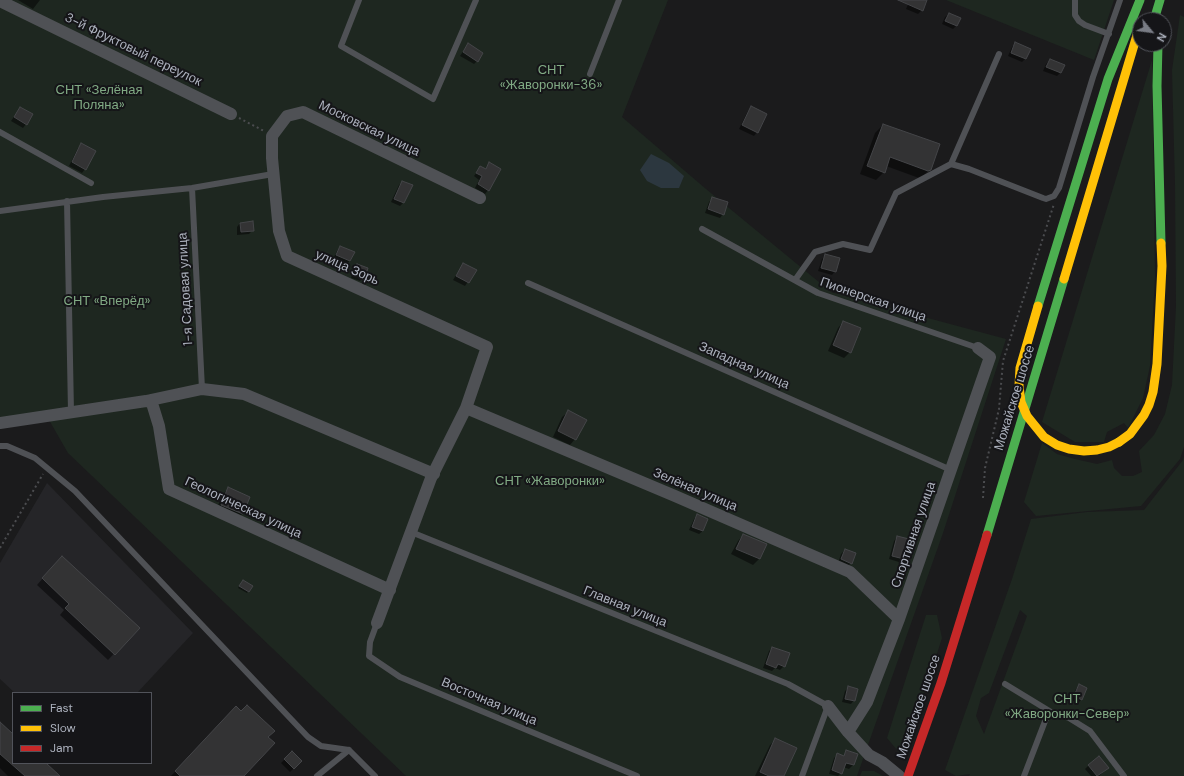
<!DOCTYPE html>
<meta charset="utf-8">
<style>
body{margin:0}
#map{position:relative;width:1184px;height:776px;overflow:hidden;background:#1b1b1c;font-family:"DM Sans",sans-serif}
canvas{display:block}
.legend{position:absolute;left:12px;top:692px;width:140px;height:72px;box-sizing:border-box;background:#151518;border:1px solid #51535a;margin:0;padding:5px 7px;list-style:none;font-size:12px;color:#acb1bd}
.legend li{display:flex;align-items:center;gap:8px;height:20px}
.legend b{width:20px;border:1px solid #51535a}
.north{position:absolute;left:1132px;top:12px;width:40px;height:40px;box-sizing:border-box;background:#151518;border:1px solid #51535a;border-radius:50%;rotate:119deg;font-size:11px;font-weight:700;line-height:16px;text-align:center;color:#acb1bd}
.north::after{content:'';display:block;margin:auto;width:14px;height:18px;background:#797c85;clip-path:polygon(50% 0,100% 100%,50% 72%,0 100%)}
</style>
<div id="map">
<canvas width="1184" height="776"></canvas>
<ul class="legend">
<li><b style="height:5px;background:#4caf50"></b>Fast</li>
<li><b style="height:5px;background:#ffc107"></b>Slow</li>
<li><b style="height:5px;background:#c62828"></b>Jam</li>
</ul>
<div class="north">N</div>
</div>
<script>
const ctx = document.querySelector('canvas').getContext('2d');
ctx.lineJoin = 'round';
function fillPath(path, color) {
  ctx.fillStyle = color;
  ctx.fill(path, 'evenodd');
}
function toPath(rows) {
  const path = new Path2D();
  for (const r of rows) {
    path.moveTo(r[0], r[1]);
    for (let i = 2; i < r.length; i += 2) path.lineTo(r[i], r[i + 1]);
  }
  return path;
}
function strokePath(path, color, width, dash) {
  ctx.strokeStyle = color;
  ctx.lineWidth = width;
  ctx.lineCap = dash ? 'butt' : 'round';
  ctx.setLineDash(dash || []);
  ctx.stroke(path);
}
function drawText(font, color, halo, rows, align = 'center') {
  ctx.font = font + ' "DM Sans",sans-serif';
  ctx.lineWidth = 4;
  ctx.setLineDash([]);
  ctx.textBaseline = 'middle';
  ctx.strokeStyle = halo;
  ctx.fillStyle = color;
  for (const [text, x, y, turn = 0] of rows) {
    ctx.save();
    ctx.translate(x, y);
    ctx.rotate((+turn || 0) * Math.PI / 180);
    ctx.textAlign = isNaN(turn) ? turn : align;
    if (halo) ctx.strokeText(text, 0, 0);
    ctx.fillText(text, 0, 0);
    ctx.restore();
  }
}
fillPath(toPath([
 [47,483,193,633,137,693,15,693,0,679,0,563]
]), '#252528');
fillPath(toPath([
 [0,0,668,0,622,117,706,189,831,292,1006,339,943,533,857,776,406,776,68,453,49,420,0,428],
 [946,0,1114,0,1094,60],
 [1180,15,1184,17,1184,447,1180,459,1141,506,1036,516,1024,502,1042,443,1057,454,1075,459,1097,464,1112,460,1114,468,1122,476,1133,476,1142,472,1139,451,1154,435,1165,414,1172,385,1176,306,1175,185,1172,70],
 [1152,60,1155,278,1150,366,1143,398,1128,428,1124,423,1107,432,1104,442,1075,442,1042,422],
 [1184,456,1184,776,969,776,970,774,956,776,945,770,1012,579,1031,519,1087,512,1144,510,1183,460],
 [1020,610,1027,616,984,734,976,716,981,698,989,693],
 [926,615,937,615,942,638,904,756,900,756,897,750,887,738],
 [862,771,874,771,883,776,860,776]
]), '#1e2720');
fillPath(toPath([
 [651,154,669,163,684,176,679,188,661,188,647,181,640,170]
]), '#2c373f');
fillPath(toPath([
 [18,0,40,0,33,9],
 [910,0,924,0,922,10,918,14,906,9],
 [949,14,960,19,956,26,953,29,942,24,945,17],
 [1016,43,1026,58,1022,62,1008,56,1012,47],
 [468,44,477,61,474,64,460,56],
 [1050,60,1060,73,1057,76,1043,71,1046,64],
 [752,107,757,132,754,136,739,129,748,111],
 [20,108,26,124,23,128,11,121],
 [883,125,930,169,922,177,919,178,886,166,884,172,876,180,860,174,875,133],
 [82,144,85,169,82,173,69,166,78,148],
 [489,164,488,190,485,194,475,188,479,180,474,176,481,167,485,169],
 [403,182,403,203,400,206,391,202,399,185],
 [713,198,723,214,720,218,705,213,709,202],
 [240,223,253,230,249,234,237,235,237,227],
 [340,247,353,253,350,261,346,264,333,259,337,251],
 [826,255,835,271,832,275,818,271,822,259],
 [463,264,475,271,465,286,453,280],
 [357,266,364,277,360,281,351,278,354,269],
 [843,322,850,352,844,358,828,351,838,328],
 [568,412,575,439,570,445,553,437,562,417],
 [228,489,249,497,242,514,236,520,216,510,223,494],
 [697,515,703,531,699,534,689,530,694,519],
 [743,535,766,545,759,559,753,565,731,554,738,541],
 [897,537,903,559,899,562,889,559,894,541],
 [845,550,851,563,847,567,838,563,841,554],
 [56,563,138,628,108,660,60,615,64,610,37,585],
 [242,582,252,586,247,593,238,588],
 [772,648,784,666,780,670,775,668,772,671,763,668,769,651],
 [1079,686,1081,700,1078,703,1071,700,1076,689],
 [849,687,854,700,851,704,842,702,845,691],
 [225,719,267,737,242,776,171,776],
 [0,727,13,735,13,763,44,763,58,776,8,776,0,768],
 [776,739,783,776,755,776,770,745],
 [847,751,856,754,853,765,849,769,843,767,841,773,838,776,829,774,834,758,838,754,843,756],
 [292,752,301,761,290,772,281,763],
 [1089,765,1108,768,1099,776,1091,776,1085,769]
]), '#0007');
const building = toPath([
 [898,0,927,0,923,11,898,0],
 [949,13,961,18,957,26,945,21,949,13],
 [1015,42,1031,49,1026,59,1011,53,1015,42],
 [468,43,483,53,478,62,463,52,468,43],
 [1050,59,1065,65,1061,73,1046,67,1050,59],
 [751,106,767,114,758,133,742,125,751,106],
 [20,107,33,114,27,125,14,117,20,107],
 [883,124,940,144,931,170,928,171,890,157,885,173,867,166,883,124],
 [81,143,96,151,86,170,72,162,81,143],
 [489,162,501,169,489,191,478,184,482,176,476,173,480,166,486,169,489,162],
 [402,181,413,185,404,203,394,199,402,181],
 [712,197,728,202,724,215,708,209,712,197],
 [253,221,254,231,241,232,240,223,253,221],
 [340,246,355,252,350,261,336,255,340,246],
 [825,254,840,258,836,272,821,268,825,254],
 [463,263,477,270,469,283,456,276,463,263],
 [357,264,368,268,365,278,354,274,357,264],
 [843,321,861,328,851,353,833,345,843,321],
 [568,410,587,420,576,440,558,431,568,410],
 [228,487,250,497,243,514,221,505,228,487],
 [697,514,708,519,703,531,692,527,697,514],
 [743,534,767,544,760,559,736,549,743,534],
 [897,536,909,539,904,559,892,556,897,536],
 [845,549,856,553,852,564,841,559,845,549],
 [62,556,140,628,115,655,65,608,69,604,42,578,62,556],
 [243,580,253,586,249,592,239,586,243,580],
 [772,647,790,653,785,667,778,664,776,668,766,664,772,647],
 [1079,684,1087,688,1082,700,1074,696,1079,684],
 [848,686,858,689,855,701,845,699,848,686],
 [247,705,275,731,268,737,275,743,244,776,180,776,175,771,236,706,241,711,247,705],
 [0,722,13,734,13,763,46,763,60,776,25,776,0,754,0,722],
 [775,738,797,748,784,776,769,776,760,772,775,738],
 [846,750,858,754,854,765,846,763,842,774,832,770,837,753,844,756,846,750],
 [292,751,302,761,294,769,284,759,292,751],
 [1099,756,1109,768,1097,776,1088,765,1099,756]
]);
fillPath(building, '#333334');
strokePath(building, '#444548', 1);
strokePath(toPath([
 [239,118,264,131],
 [983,498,985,468,999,409,1003,361,1054,204],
 [0,548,43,474]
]), '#4b4c4f', 2, [2, 3]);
strokePath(toPath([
 [359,0,341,46,433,99,476,0],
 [1075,0,1075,15,1079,21,1085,25,1109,34],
 [590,74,619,0],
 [0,132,91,183],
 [951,164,969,169,1043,198,1046,199,1054,196,1059,188,1093,77,1120,0],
 [192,188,202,389],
 [67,201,71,412],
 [0,211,103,197,192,188,273,174],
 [702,229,818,293,978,348],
 [795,280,815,252,843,244,870,250,896,193,951,164,999,54],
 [528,283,951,470],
 [0,446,7,446,35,458,75,491,308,737,321,746,349,750],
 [411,532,788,684,828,706,802,776],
 [377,623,370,642,369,656,400,677,637,776],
 [1005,684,1051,712],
 [317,776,349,750,375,776],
 [1024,776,1047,716,1051,712,1069,718,1090,731,1124,776]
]), '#4f5155', 6);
strokePath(toPath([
 [0,1,231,114],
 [151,400,159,426,169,489,390,590],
 [466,408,675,496,850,572,899,619],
 [0,423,146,401,202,389,244,394,434,474],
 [377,623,431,478,466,408,487,347,287,256,279,231,272,158,272,136,287,116,303,112,480,198],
 [828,706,848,732,869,755,882,762,899,776],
 [848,732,867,702,899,619,990,357,978,348]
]), '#4f5155', 12);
strokePath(toPath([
 [1154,20,1160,0],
 [1158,44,1157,86,1161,243],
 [1038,306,1108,79,1140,0],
 [987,535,1064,279]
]), '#4caf50', 9);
strokePath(toPath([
 [1064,279,1140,25],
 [1119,442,1130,434,1144,415,1149,405,1153,392,1157,364,1162,266,1161,243]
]), '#ffc107', 9);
strokePath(toPath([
 [908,776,941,683,987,535]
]), '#c62828', 9);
strokePath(toPath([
 [1038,306,1020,368,1019,386,1021,402,1027,416,1044,437,1057,445,1069,449,1084,451,1097,450,1109,447,1119,442]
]), '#ffc107', 9);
drawText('13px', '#acb1bd', '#151518', [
 ["3-й Фруктовый переулок",133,50,26],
 ["Московская улица",369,129,26],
 ["улица Зорь",347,268,24],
 ["1-я Садовая улица",186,289,-93],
 ["Пионерская улица",873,300,19],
 ["Западная улица",744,366,24],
 ["Можайское шоссе",1015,398,-73],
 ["Зелёная улица",695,490,23],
 ["Геологическая улица",243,508,25],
 ["Спортивная улица",914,535,-71],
 ["Главная улица",625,607,22],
 ["Восточная улица",489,702,23],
 ["Можайское шоссе",919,707,-71]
]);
drawText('13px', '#81aa84', '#151518', [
 ["СНТ",551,71],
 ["«Жаворонки-36»",551,86],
 ["СНТ «Зелёная",99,91],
 ["Поляна»",99,106],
 ["СНТ «Вперёд»",107,302],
 ["СНТ «Жаворонки»",550,482],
 ["СНТ",1067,700],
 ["«Жаворонки-Север»",1067,715]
]);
</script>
